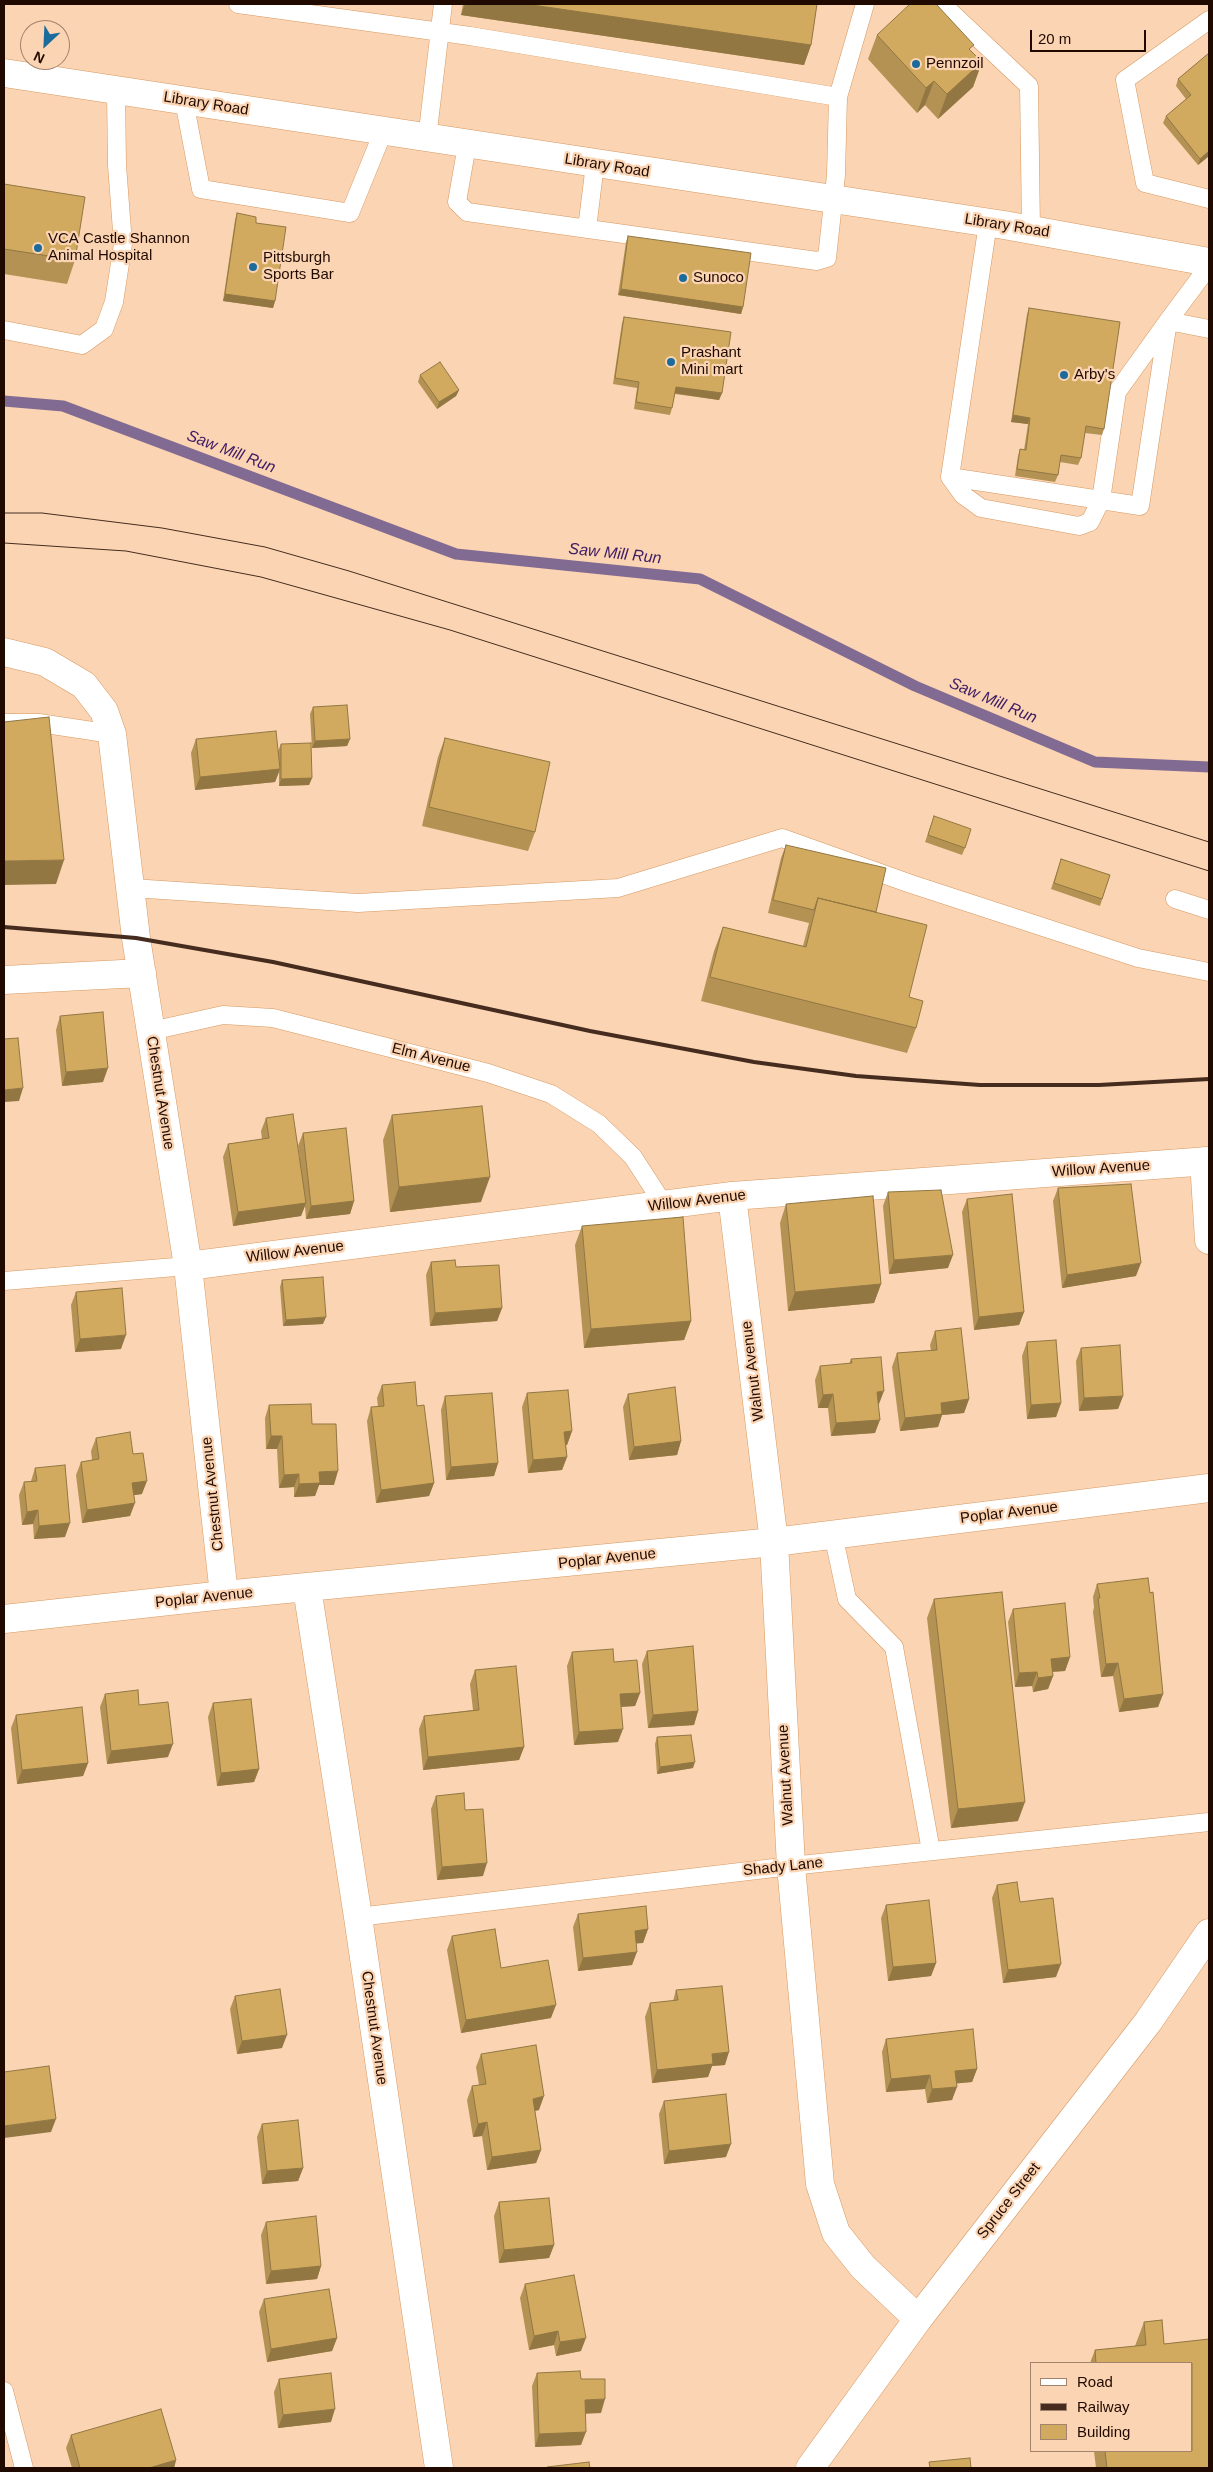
<!DOCTYPE html>
<style>
body{margin:0}
#map{position:relative;width:1213px;height:2472px;overflow:hidden;background:#fbd4b3;font-family:Helvetica,sans-serif}
canvas{display:block}
.frame{position:absolute;inset:0;border:5px solid #200a00;pointer-events:none}
.legend{position:absolute;left:1030px;top:2362px;width:162px;height:90px;box-sizing:border-box;background:#fbd4b3;border:1px solid #a3836b;margin:0;padding:6px 9px;list-style:none;font-size:15px;color:#200a00}
.legend li{display:flex;align-items:center;gap:10px;height:25px}
.legend b{width:25px;border:1px solid #a3836b}
.north{position:absolute;left:20px;top:20px;width:50px;height:50px;box-sizing:border-box;background:#fbd4b3;border:1px solid #a3836b;border-radius:50%;rotate:205deg;font-size:14px;font-weight:700;line-height:20px;text-align:center;color:#200a00}
.north::after{content:'';display:block;margin:auto;width:18px;height:22px;background:#1b6b9d;clip-path:polygon(50% 0,100% 100%,50% 72%,0 100%)}
.scale{position:absolute;left:1030px;top:30px;width:116px;height:22px;box-sizing:border-box;border:2px solid #200a00;border-top:0;padding-left:6px;font-size:15px;line-height:18px;white-space:nowrap;color:#200a00;-webkit-text-stroke:4px #fbd4b3;paint-order:stroke}
</style>
<div id="map">
<canvas width="1213" height="2472"></canvas>
<div class="frame"></div>
<ul class="legend">
<li><b style="height:6px;background:#fff"></b>Road</li>
<li><b style="height:6px;background:#452c1e"></b>Railway</li>
<li><b style="height:14px;background:#d1aa60"></b>Building</li>
</ul>
<div class="north">N</div>
<div class="scale">20 m</div>
</div>
<script>
const ctx = document.querySelector('canvas').getContext('2d');
ctx.lineJoin = 'round';
function toPath(rows) {
  const path = new Path2D();
  for (const r of rows) {
    path.moveTo(r[0], r[1]);
    for (let i = 2; i < r.length; i += 2) path.lineTo(r[i], r[i + 1]);
  }
  return path;
}
function strokePath(path, color, width, dash) {
  ctx.strokeStyle = color;
  ctx.lineWidth = width;
  ctx.lineCap = dash ? 'butt' : 'round';
  ctx.setLineDash(dash || []);
  ctx.stroke(path);
}
function fillPath(path, color) {
  ctx.fillStyle = color;
  ctx.fill(path, 'evenodd');
}
function drawText(font, color, halo, rows, align = 'center') {
  ctx.font = font + ' Helvetica,sans-serif';
  ctx.lineWidth = 4.5;
  ctx.setLineDash([]);
  ctx.textBaseline = 'middle';
  ctx.strokeStyle = halo;
  ctx.fillStyle = color;
  for (const [text, x, y, turn = 0] of rows) {
    ctx.save();
    ctx.translate(x, y);
    ctx.rotate((+turn || 0) * Math.PI / 180);
    ctx.textAlign = isNaN(turn) ? turn : align;
    if (halo) ctx.strokeText(text, 0, 0);
    ctx.fillText(text, 0, 0);
    ctx.restore();
  }
}
strokePath(toPath([
 [4,401,63,406,456,554,700,579,915,686,1095,762,1209,767]
]), '#826b92', 11);
const lane = toPath([
 [238,4,470,36,838,97,836,175,827,258,817,261,467,212,457,202,467,145],
 [942,4,1029,86,1031,230],
 [1209,20,1125,80,1145,183,1209,199],
 [838,97,865,4],
 [184,101,201,189,350,213,383,132],
 [427,139,443,4],
 [988,223,950,477,1140,506,1168,321,1209,266],
 [587,229,595,164],
 [4,330,82,345,104,329,114,302,123,244,117,165,116,91],
 [950,477,963,495,981,508,1079,526,1090,522,1101,500,1117,392,1168,321,1209,329],
 [4,723,39,723,112,734],
 [132,888,358,903,618,888,782,838,911,884,1138,958,1209,972],
 [1175,899,1209,910],
 [151,1031,223,1015,273,1018,488,1073,551,1094,599,1124,633,1157,664,1205],
 [4,1281,188,1266],
 [833,1534,847,1599,894,1647,931,1851],
 [358,1917,791,1866,1209,1822],
 [4,2391,24,2468]
]);
const street = toPath([
 [4,652,45,662,84,685,104,711,112,734,136,938,188,1266,224,1595],
 [4,980,142,973],
 [1204,1161,1209,1240],
 [732,1196,774,1542,791,1866,820,2184,836,2233,863,2267,918,2319],
 [188,1266,732,1196,1209,1161],
 [307,1588,358,1917,439,2468],
 [4,1619,224,1595,774,1542,1209,1488],
 [810,2468,918,2319,1148,2022,1209,1933]
]);
const primary = toPath([
 [4,73,1004,225,1209,262]
]);
strokePath(lane, '#d69961', 19);
strokePath(street, '#d69961', 29);
strokePath(primary, '#d69961', 29);
strokePath(lane, '#fff', 18);
strokePath(street, '#fff', 28);
strokePath(primary, '#fff', 28);
strokePath(toPath([
 [4,513,42,513,162,528,265,547,349,571,1209,842],
 [4,543,126,551,261,577,450,630,1209,871]
]), '#452c1e', 1);
strokePath(toPath([
 [4,927,136,938,273,962,590,1031,754,1062,856,1076,980,1085,1099,1085,1209,1079]
]), '#452c1e', 4);
fillPath(toPath([
 [463,4,817,4,811,45,804,65,461,15],
 [877,35,971,51,982,62,973,87,938,119,925,105,917,113,868,59],
 [1209,53,1209,156,1198,165,1163,123,1166,116,1186,99,1176,86,1178,79],
 [4,184,75,260,67,284,4,274],
 [237,213,256,223,275,301,273,308,223,301,235,220],
 [628,236,743,307,741,314,618,295,626,242],
 [1029,308,1104,429,1102,435,1085,433,1081,458,1078,465,1060,462,1058,475,1055,482,1015,476,1018,456,1020,449,1024,450,1028,424,1011,422,1027,314],
 [624,317,722,393,719,400,675,394,672,408,670,415,634,409,637,388,613,384,622,323],
 [420,375,459,390,456,396,437,409,418,382],
 [313,707,350,739,347,746,312,748,310,714],
 [445,738,535,832,528,851,422,826,438,757],
 [196,739,278,751,281,744,312,778,309,785,279,786,279,772,275,782,195,790,191,753],
 [934,816,965,848,962,855,925,842],
 [786,845,876,912,909,997,916,1028,907,1053,701,1001,714,951,723,927,803,946,809,923,768,913,781,858],
 [1061,859,1110,875,1100,906,1051,889],
 [60,1016,103,1082,62,1086,56,1030],
 [392,1115,481,1202,390,1212,383,1140],
 [266,1118,300,1159,298,1146,303,1133,354,1201,350,1214,306,1219,305,1206,301,1216,233,1226,223,1157,228,1144,262,1139,261,1131],
 [1058,1188,1136,1276,1062,1288,1053,1201],
 [888,1192,948,1268,889,1274,883,1206],
 [967,1199,1024,1312,1019,1325,974,1330,962,1212],
 [786,1204,881,1284,874,1303,788,1311,780,1223],
 [582,1226,691,1321,684,1340,584,1348,575,1245],
 [431,1262,456,1267,502,1308,497,1321,430,1326,426,1275],
 [282,1280,323,1324,283,1326,280,1287],
 [76,1292,121,1349,75,1352,71,1305],
 [935,1331,969,1399,964,1413,942,1415,938,1427,900,1431,892,1367,897,1353,931,1351,930,1345],
 [1027,1342,1061,1403,1056,1417,1027,1419,1022,1356],
 [1081,1348,1123,1396,1118,1409,1079,1411,1076,1361],
 [851,1359,879,1404,875,1433,831,1436,828,1408,818,1408,815,1380,820,1366,849,1364],
 [382,1385,417,1406,434,1483,429,1496,376,1503,367,1421,371,1407,378,1407,377,1398],
 [527,1393,572,1431,567,1445,566,1445,567,1457,562,1470,528,1473,522,1407],
 [628,1394,681,1441,677,1455,629,1460,623,1407],
 [445,1396,498,1463,494,1476,446,1480,441,1410],
 [269,1405,312,1424,334,1485,319,1485,315,1496,294,1497,294,1487,279,1488,277,1449,266,1449,265,1418],
 [96,1438,133,1454,142,1494,134,1495,130,1516,82,1523,76,1475,81,1462,92,1460,91,1451],
 [35,1468,65,1537,34,1539,33,1524,22,1525,19,1495,24,1482,31,1481],
 [1097,1584,1163,1694,1158,1707,1119,1712,1113,1676,1101,1677,1093,1612,1094,1607,1093,1597],
 [934,1599,1018,1821,951,1828,927,1618],
 [1013,1609,1070,1657,1065,1671,1052,1672,1053,1676,1048,1689,1033,1692,1032,1686,1015,1687,1008,1622],
 [647,1651,698,1711,694,1725,648,1728,642,1664],
 [572,1652,614,1662,640,1693,635,1706,621,1707,618,1742,574,1745,567,1666],
 [475,1670,524,1747,519,1760,423,1770,419,1729,424,1716,473,1710,470,1684],
 [105,1694,139,1705,168,1757,107,1764,100,1707],
 [213,1703,259,1769,254,1782,217,1786,208,1717],
 [16,1715,88,1763,83,1776,17,1784,11,1728],
 [657,1737,693,1768,657,1774,655,1744],
 [436,1796,465,1810,483,1876,437,1880,431,1809],
 [997,1885,1020,1902,1056,1977,1003,1983,992,1898],
 [886,1905,936,1963,931,1976,888,1981,881,1918],
 [578,1914,648,1929,643,1943,636,1943,632,1965,578,1971,573,1927],
 [452,1936,501,1968,551,2018,461,2033,447,1950],
 [676,1990,725,2065,712,2066,708,2077,652,2083,645,2017,650,2003,673,2001],
 [235,1996,282,2048,237,2054,230,2009],
 [886,2039,977,2069,972,2082,957,2083,952,2100,927,2103,925,2089,886,2092,882,2052],
 [481,2054,539,2110,535,2111,541,2150,536,2163,487,2170,482,2136,473,2137,467,2100,472,2086,479,2085,476,2067],
 [664,2101,726,2157,664,2164,659,2114],
 [262,2124,303,2168,298,2181,262,2184,257,2137],
 [499,2202,554,2245,549,2258,499,2263,494,2216],
 [266,2222,321,2266,317,2279,266,2284,261,2235],
 [525,2284,581,2351,556,2356,554,2345,529,2350,520,2298],
 [264,2299,337,2338,332,2351,267,2362,259,2312],
 [1162,2320,1164,2344,1209,2339,1209,2468,1096,2468,1094,2451,1192,2451,1192,2363,1090,2363,1095,2350,1135,2346,1144,2322],
 [537,2373,581,2379,601,2413,585,2413,581,2445,535,2447,532,2386],
 [279,2379,331,2422,278,2428,274,2392],
 [71,2435,176,2460,174,2468,72,2468,66,2448]
]), '#b49253');
fillPath(toPath([
 [465,4,525,4,811,45,804,65,461,15],
 [982,62,973,87,938,119,947,94],
 [934,81,925,105,917,113,926,88],
 [1209,151,1209,156,1198,165,1200,159],
 [621,289,743,307,741,314,618,295],
 [225,294,275,301,273,308,223,301],
 [676,387,722,393,719,400,673,393],
 [459,390,456,396,437,409,439,402],
 [1013,415,1030,418,1028,424,1011,422],
 [350,739,347,746,312,748,315,741],
 [280,769,275,782,195,790,200,777],
 [312,778,309,785,279,786,281,779],
 [64,860,56,884,4,885,4,861],
 [108,1068,103,1082,62,1086,66,1072],
 [23,1088,19,1101,4,1102,4,1090],
 [490,1177,481,1202,390,1212,399,1187],
 [354,1201,350,1214,306,1219,311,1206],
 [306,1203,301,1216,233,1226,238,1212],
 [953,1255,948,1268,889,1274,894,1260],
 [1141,1263,1136,1276,1062,1288,1067,1275],
 [881,1284,874,1303,788,1311,795,1292],
 [502,1308,497,1321,430,1326,435,1313],
 [1024,1312,1019,1325,974,1330,979,1317],
 [326,1317,323,1324,283,1326,286,1320],
 [691,1321,684,1340,584,1348,591,1329],
 [126,1335,121,1349,75,1352,80,1339],
 [884,1391,879,1404,873,1405,877,1392],
 [833,1394,828,1408,818,1408,823,1395],
 [1123,1396,1118,1409,1079,1411,1084,1398],
 [969,1399,964,1413,942,1415,938,1427,900,1431,905,1418,941,1403],
 [1061,1403,1056,1417,1027,1419,1031,1405],
 [880,1420,875,1433,831,1436,836,1423],
 [572,1431,567,1445,559,1445,564,1432],
 [271,1436,282,1436,277,1449,266,1449],
 [681,1441,677,1455,629,1460,634,1447],
 [567,1457,562,1470,528,1473,533,1460],
 [498,1463,494,1476,446,1480,451,1467],
 [338,1471,334,1485,319,1485,315,1496,294,1497,299,1484,319,1472],
 [299,1474,294,1487,279,1488,284,1475],
 [147,1481,142,1494,128,1496,132,1483],
 [434,1483,429,1496,376,1503,381,1490],
 [135,1503,130,1516,82,1523,87,1510],
 [38,1510,33,1524,22,1525,27,1512],
 [70,1523,65,1537,34,1539,39,1526],
 [1070,1657,1065,1671,1046,1672,1051,1659],
 [1118,1663,1113,1676,1101,1677,1106,1664],
 [1037,1672,1032,1686,1015,1687,1019,1673],
 [1053,1676,1048,1689,1033,1692,1038,1678],
 [640,1693,635,1706,616,1707,620,1694],
 [1163,1694,1158,1707,1119,1712,1124,1699],
 [698,1711,694,1725,648,1728,653,1715],
 [623,1729,618,1742,574,1745,579,1732],
 [173,1744,168,1757,107,1764,111,1751],
 [524,1747,519,1760,423,1770,428,1757],
 [695,1762,693,1768,657,1774,660,1767],
 [88,1763,83,1776,17,1784,22,1770],
 [259,1769,254,1782,217,1786,221,1773],
 [1025,1802,1018,1821,951,1828,958,1809],
 [487,1863,483,1876,437,1880,442,1867],
 [648,1929,643,1943,630,1944,635,1931],
 [637,1952,632,1965,578,1971,583,1958],
 [936,1963,931,1976,888,1981,893,1967],
 [1061,1964,1056,1977,1003,1983,1008,1970],
 [556,2005,551,2018,461,2033,466,2020],
 [287,2035,282,2048,237,2054,242,2041],
 [729,2052,725,2065,712,2066,708,2077,652,2083,657,2070,712,2054],
 [977,2069,972,2082,951,2084,955,2071],
 [930,2075,925,2089,886,2092,891,2079],
 [957,2087,952,2100,927,2103,932,2089],
 [544,2096,539,2110,528,2112,533,2099],
 [56,2119,51,2132,4,2138,4,2126],
 [487,2122,482,2136,473,2137,478,2124],
 [731,2144,726,2157,664,2164,669,2151],
 [541,2150,536,2163,487,2170,492,2157],
 [303,2168,298,2181,262,2184,267,2171],
 [554,2245,549,2258,499,2263,504,2250],
 [321,2266,317,2279,266,2284,271,2271],
 [558,2331,554,2345,529,2350,534,2336],
 [337,2338,332,2351,267,2362,271,2349],
 [586,2338,581,2351,556,2356,560,2342],
 [605,2399,601,2413,580,2414,585,2400],
 [335,2409,331,2422,278,2428,283,2415],
 [586,2432,581,2445,535,2447,539,2434],
 [176,2460,174,2468,149,2468]
]), '#927743');
const building = toPath([
 [525,4,817,4,811,45,525,4],
 [910,4,936,4,974,45,969,49,982,62,947,94,934,81,926,88,877,35,910,4],
 [1209,53,1209,151,1200,159,1166,116,1191,95,1178,79,1209,53],
 [4,184,85,197,75,260,4,249,4,184],
 [237,213,256,217,256,223,286,227,275,301,225,294,237,213],
 [628,236,751,253,743,307,621,289,628,236],
 [1029,308,1120,322,1104,429,1086,426,1081,458,1061,455,1058,475,1017,469,1020,449,1026,450,1030,418,1013,415,1029,308],
 [624,317,731,332,722,393,676,387,672,408,636,402,639,382,615,378,624,317],
 [440,362,459,390,439,402,420,375,440,362],
 [347,705,350,739,315,741,313,707,347,705],
 [49,717,64,860,4,861,4,722,49,717],
 [276,731,280,769,200,777,196,739,276,731],
 [445,738,550,762,535,832,429,807,445,738],
 [311,743,312,778,281,779,281,744,311,743],
 [934,816,971,829,965,848,928,835,934,816],
 [786,845,886,868,876,912,818,898,814,910,773,900,786,845],
 [1061,859,1110,875,1102,899,1054,883,1061,859],
 [818,898,927,925,909,997,923,1001,916,1028,710,977,723,927,806,947,818,898],
 [103,1012,108,1068,66,1072,60,1016,103,1012],
 [18,1038,23,1088,4,1090,4,1039,18,1038],
 [482,1106,490,1177,399,1187,392,1115,482,1106],
 [293,1114,306,1203,238,1212,228,1144,269,1138,266,1118,293,1114],
 [346,1128,354,1201,311,1206,303,1133,346,1128],
 [1131,1184,1141,1263,1067,1275,1058,1188,1131,1184],
 [941,1190,953,1255,894,1260,888,1192,941,1190],
 [1012,1194,1024,1312,979,1317,967,1199,1012,1194],
 [873,1196,881,1284,795,1292,786,1204,873,1196],
 [683,1217,691,1321,591,1329,582,1226,683,1217],
 [455,1260,456,1267,499,1265,502,1308,435,1313,431,1262,455,1260],
 [323,1277,326,1317,286,1320,282,1280,323,1277],
 [122,1288,126,1335,80,1339,76,1292,122,1288],
 [961,1328,969,1399,941,1403,942,1414,905,1418,897,1353,937,1350,935,1331,961,1328],
 [1056,1340,1061,1403,1031,1405,1027,1342,1056,1340],
 [1120,1345,1123,1396,1084,1398,1081,1348,1120,1345],
 [881,1357,884,1391,877,1392,880,1420,836,1423,833,1394,823,1395,820,1366,852,1363,851,1359,881,1357],
 [415,1382,417,1406,424,1405,434,1483,381,1490,371,1407,384,1406,382,1385,415,1382],
 [675,1387,681,1441,634,1447,628,1394,675,1387],
 [568,1390,572,1431,564,1432,567,1457,533,1460,527,1393,568,1390],
 [492,1393,498,1463,451,1467,445,1396,492,1393],
 [311,1404,312,1424,336,1424,338,1471,319,1472,320,1483,299,1484,299,1474,284,1475,282,1436,271,1436,269,1405,311,1404],
 [130,1432,133,1454,143,1453,147,1481,132,1483,135,1503,87,1510,81,1462,99,1459,96,1438,130,1432],
 [65,1465,70,1523,39,1526,38,1510,27,1512,24,1482,37,1481,35,1468,65,1465],
 [1148,1578,1150,1593,1153,1592,1163,1694,1124,1699,1118,1663,1106,1664,1098,1598,1100,1598,1097,1584,1148,1578],
 [1002,1592,1025,1802,958,1809,934,1599,1002,1592],
 [1065,1603,1070,1657,1051,1659,1053,1676,1038,1678,1037,1672,1019,1673,1013,1609,1065,1603],
 [693,1646,698,1711,653,1715,647,1651,693,1646],
 [613,1649,614,1662,637,1660,640,1693,620,1694,623,1729,579,1732,572,1652,613,1649],
 [516,1666,524,1747,428,1757,424,1716,479,1710,475,1670,516,1666],
 [138,1690,139,1705,168,1702,173,1744,111,1751,105,1694,138,1690],
 [251,1699,259,1769,221,1773,213,1703,251,1699],
 [82,1707,88,1763,22,1770,16,1715,82,1707],
 [691,1735,695,1762,660,1767,657,1737,691,1735],
 [464,1793,465,1810,483,1809,487,1863,442,1867,436,1796,464,1793],
 [1017,1882,1020,1902,1053,1898,1061,1964,1008,1970,997,1885,1017,1882],
 [929,1900,936,1963,893,1967,886,1905,929,1900],
 [646,1906,648,1929,635,1931,637,1952,583,1958,578,1914,646,1906],
 [495,1929,501,1968,548,1960,556,2005,466,2020,452,1936,495,1929],
 [722,1986,729,2052,712,2054,713,2064,657,2070,650,2003,678,2000,676,1990,722,1986],
 [280,1989,287,2035,242,2041,235,1996,280,1989],
 [973,2029,977,2069,955,2071,957,2087,932,2089,930,2075,891,2079,886,2039,973,2029],
 [536,2045,544,2096,533,2099,541,2150,492,2157,487,2122,478,2124,472,2086,486,2084,481,2054,536,2045],
 [49,2066,56,2119,4,2126,4,2072,49,2066],
 [726,2094,731,2144,669,2151,664,2101,726,2094],
 [298,2120,303,2168,267,2171,262,2124,298,2120],
 [549,2198,554,2245,504,2250,499,2202,549,2198],
 [316,2216,321,2266,271,2271,266,2222,316,2216],
 [574,2275,586,2338,560,2342,558,2331,534,2336,525,2284,574,2275],
 [329,2289,337,2338,271,2349,264,2299,329,2289],
 [1162,2320,1164,2344,1209,2339,1209,2468,1107,2468,1105,2451,1192,2451,1192,2363,1096,2363,1095,2350,1146,2345,1144,2322,1162,2320],
 [580,2371,581,2379,605,2379,605,2399,585,2400,586,2432,539,2434,537,2373,580,2371],
 [331,2373,335,2409,283,2415,279,2379,331,2373],
 [161,2409,176,2460,149,2468,80,2468,71,2435,161,2409],
 [970,2458,971,2468,930,2468,929,2462,970,2458],
 [589,2462,590,2468,548,2468,547,2467,589,2462]
]);
fillPath(building, '#d1aa60');
strokePath(building, '#927743', 1);
for (const [x, y, r, color] of [
 [916,64,5,"#1b6b9d"],
 [38,248,5,"#1b6b9d"],
 [253,267,5,"#1b6b9d"],
 [683,278,5,"#1b6b9d"],
 [671,362,5,"#1b6b9d"],
 [1064,375,5,"#1b6b9d"]
]) {
  const dot = new Path2D();
  dot.arc(x, y, r, 0, 2 * Math.PI);
  ctx.fillStyle = color;
  ctx.fill(dot);
  strokePath(dot, '#fbd4b3', 2);
}
drawText('15px', '#200a00', '#fbd4b3', [
 ["Pennzoil",926,64],
 ["VCA Castle Shannon",48,239],
 ["Animal Hospital",48,256],
 ["Pittsburgh",263,258],
 ["Sports Bar",263,275],
 ["Sunoco",693,278],
 ["Prashant",681,353],
 ["Mini mart",681,370],
 ["Arby's",1074,375]
], 'left');
drawText('15px', '#200a00', '#fbd4b3', [
 ["Library Road",206,104,9],
 ["Library Road",607,166,9],
 ["Library Road",1007,226,9],
 ["Elm Avenue",431,1058,14],
 ["Chestnut Avenue",160,1093,81],
 ["Willow Avenue",1101,1169,-4],
 ["Willow Avenue",697,1201,-7],
 ["Willow Avenue",295,1252,-7],
 ["Walnut Avenue",753,1371,-97],
 ["Chestnut Avenue",213,1494,-96],
 ["Poplar Avenue",1009,1513,-7],
 ["Poplar Avenue",607,1559,-6],
 ["Poplar Avenue",204,1598,-6],
 ["Walnut Avenue",786,1775,-93],
 ["Shady Lane",783,1867,-6],
 ["Chestnut Avenue",374,2028,82],
 ["Spruce Street",1009,2201,-52]
]);
drawText('italic 16px', '#3e1b64', '#fbd4b3', [
 ["Saw Mill Run",231,452,21],
 ["Saw Mill Run",615,554,6],
 ["Saw Mill Run",993,701,23]
]);
</script>
